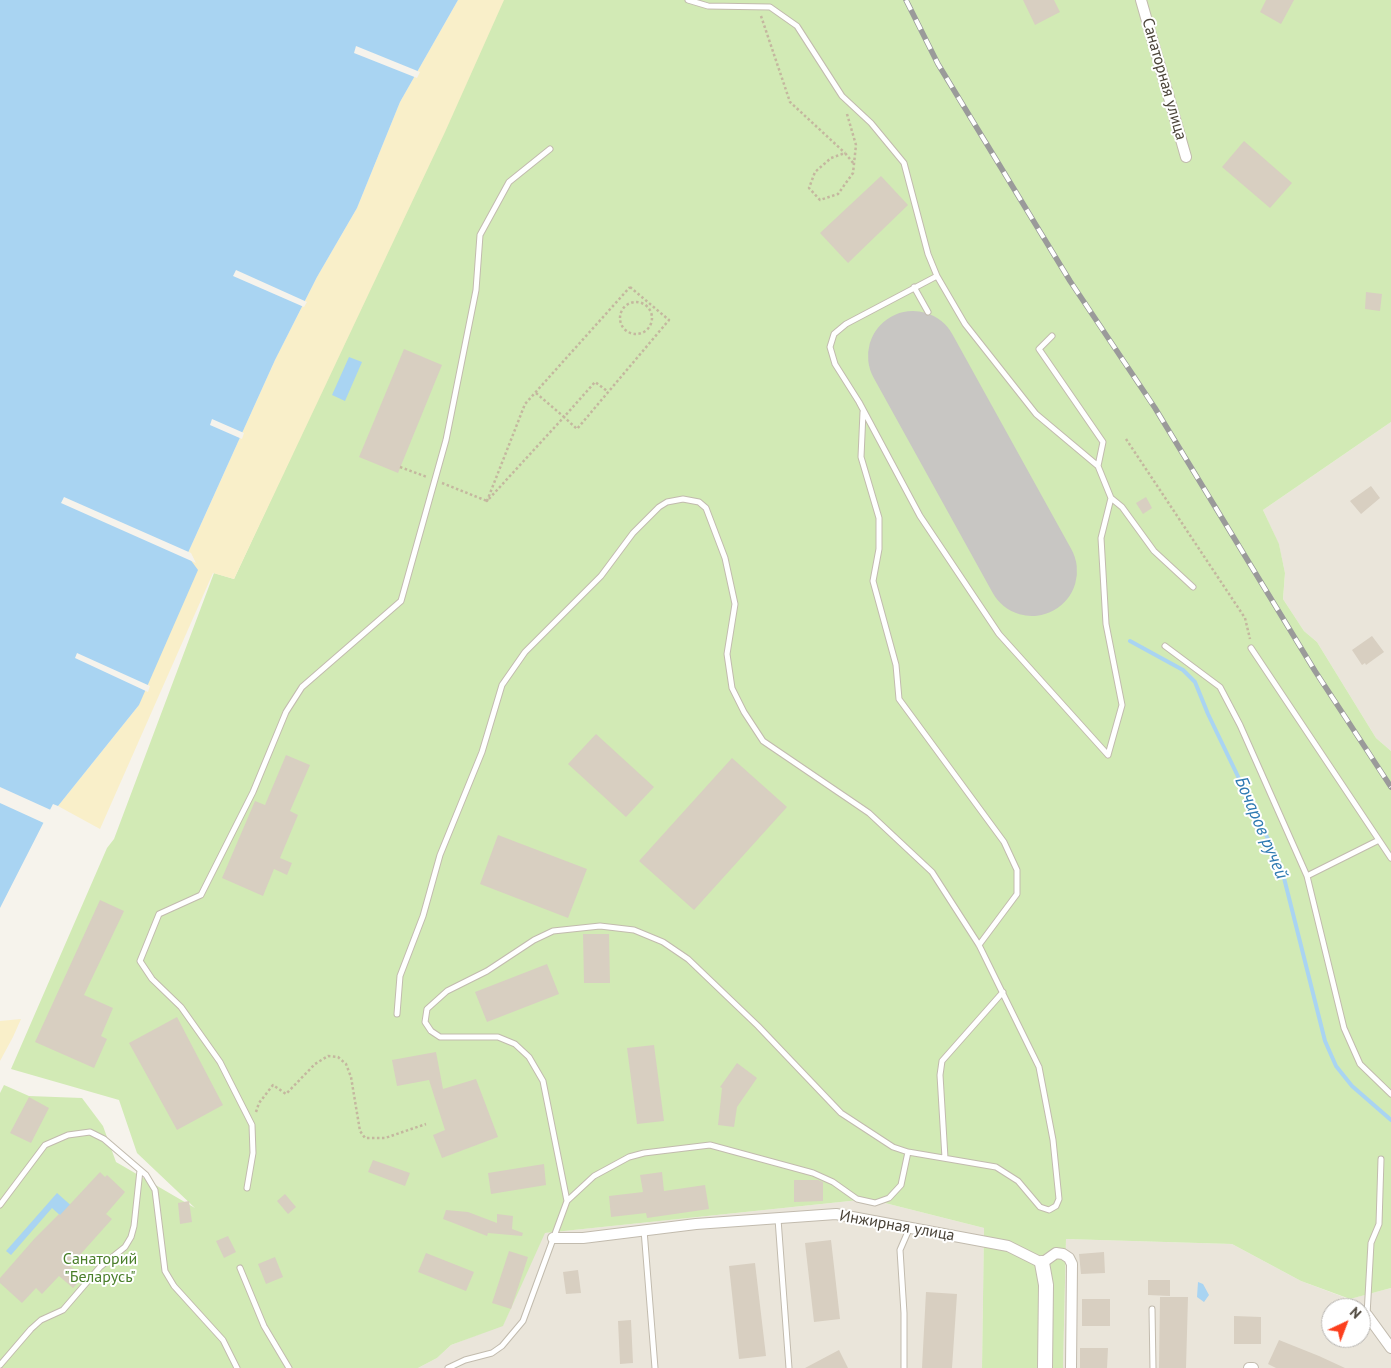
<!DOCTYPE html>
<meta charset="utf-8">
<style>
body{margin:0}
#map{position:relative;width:1391px;height:1368px;overflow:hidden;background:#f6f3ec;font-family:"PT Sans",sans-serif}
canvas{display:block}
.north{position:absolute;left:1321px;top:1298px;width:50px;height:50px;box-sizing:border-box;background:#fff;border:1px solid #b7b4b0;border-radius:50%;rotate:43deg;font-size:14px;font-weight:700;line-height:20px;text-align:center;color:#4b4439}
.north::after{content:'';display:block;margin:auto;width:18px;height:22px;background:#fc3f1d;clip-path:polygon(50% 0,100% 100%,50% 72%,0 100%)}
</style>
<div id="map">
<canvas width="1391" height="1368"></canvas>
<div class="north">N</div>
</div>
<script>
const ctx = document.querySelector('canvas').getContext('2d');
ctx.lineJoin = 'round';
function fillPath(path, color) {
  ctx.fillStyle = color;
  ctx.fill(path, 'evenodd');
}
function toPath(rows) {
  const path = new Path2D();
  for (const r of rows) {
    if (r.length === 3) {
      path.moveTo(r[0] + r[2], r[1]);
      path.arc(r[0], r[1], r[2], 0, 2 * Math.PI);
      continue;
    }
    path.moveTo(r[0], r[1]);
    for (let i = 2; i < r.length; i += 2) path.lineTo(r[i], r[i + 1]);
  }
  return path;
}
function strokePath(path, color, width, dash) {
  ctx.strokeStyle = color;
  ctx.lineWidth = width;
  ctx.lineCap = dash ? 'butt' : 'round';
  ctx.setLineDash(dash || []);
  ctx.stroke(path);
}
function drawText(font, color, halo, rows, align = 'center') {
  ctx.font = font + ' "PT Sans",sans-serif';
  ctx.lineWidth = 4;
  ctx.setLineDash([]);
  ctx.textBaseline = 'middle';
  ctx.strokeStyle = halo;
  ctx.fillStyle = color;
  for (const [text, x, y, turn = 0] of rows) {
    ctx.save();
    ctx.translate(x, y);
    ctx.rotate((+turn || 0) * Math.PI / 180);
    ctx.textAlign = isNaN(turn) ? turn : align;
    if (halo) ctx.strokeText(text, 0, 0);
    ctx.fillText(text, 0, 0);
    ctx.restore();
  }
}
fillPath(toPath([
 [1391,422,1391,751,1376,738,1317,642,1304,631,1283,599,1285,573,1279,545,1263,510],
 [869,1199,984,1228,982,1368,418,1368,437,1358,451,1345,503,1325,544,1233],
 [1066,1239,1232,1244,1301,1281,1349,1299,1391,1288,1391,1368,1063,1368],
 [1331,1308,1361,1308,1361,1338,1331,1338]
]), '#eae5da');
fillPath(toPath([
 [502,0,1391,0,1391,422,1263,510,1279,544,1285,573,1283,599,1304,631,1317,642,1376,738,1391,751,1391,1288,1350,1299,1301,1281,1232,1244,1066,1239,1063,1368,982,1368,984,1228,869,1199,545,1233,503,1326,451,1345,437,1358,418,1368,0,1368,0,1093,4,1085,29,1096,82,1098,103,1126,116,1162,195,1208,137,1153,119,1100,11,1069,107,848,114,839,214,573,234,579]
]), '#d2eab5');
fillPath(toPath([
 [458,0,504,0,445,132,234,579,213,573,100,829,58,806,139,705,187,555,275,360,317,277,357,208,400,102],
 [21,1019,13,1037,0,1061,0,1021]
]), '#f9efc9');
fillPath(toPath([
 [0,0,458,0,400,102,357,208,317,277,275,360,187,555,198,570,139,705,58,806,53,804,0,908],
 [349,357,362,362,345,401,332,395],
 [57,1193,84,1217,74,1228,52,1208,11,1255,6,1251],
 [1198,1282,1203,1284,1209,1295,1204,1302,1197,1297]
]), '#a9d4f2');
fillPath(toPath([
 [356,46,420,72,417,78,354,53],
 [236,270,307,302,304,307,233,276],
 [212,419,244,433,242,439,210,425],
 [64,497,191,553,196,563,61,503],
 [77,653,150,686,148,692,75,658],
 [0,787,53,811,46,824,0,803]
]), '#f6f3ec');
strokePath(toPath([
 [1130,641,1183,670,1195,682,1208,714,1281,866,1325,1041,1336,1066,1352,1086,1391,1120]
]), '#a9d4f2', 4);
strokePath(toPath([
 [913,356,1032,571]
]), '#c8c6c3', 90);
fillPath(toPath([
 [1023,0,1054,0,1060,12,1035,25],
 [1266,0,1294,0,1281,24,1260,12],
 [1244,141,1292,183,1270,208,1222,167],
 [881,176,908,205,848,263,820,233],
 [1366,292,1382,294,1380,311,1365,309],
 [404,349,442,365,398,473,359,457],
 [1371,486,1380,498,1361,514,1350,501],
 [1146,497,1152,508,1143,514,1136,503],
 [1372,636,1384,652,1366,665,1365,663,1362,665,1352,650],
 [596,734,654,787,626,817,568,764],
 [286,755,310,765,290,811,298,815,280,858,292,863,287,875,274,869,263,896,222,878,255,801,265,805],
 [732,758,787,807,694,910,639,861],
 [498,835,587,869,568,918,480,884],
 [100,900,124,911,84,995,113,1008,101,1036,107,1039,94,1068,35,1042],
 [583,934,609,934,610,983,584,983],
 [547,964,559,994,487,1022,475,992],
 [177,1017,223,1105,177,1130,129,1043],
 [654,1045,664,1121,637,1124,627,1048],
 [436,1052,443,1089,476,1079,498,1137,442,1158,433,1135,445,1130,429,1080,397,1086,392,1060],
 [737,1063,757,1078,737,1107,734,1127,718,1125,722,1088,720,1087],
 [29,1097,49,1108,31,1143,10,1133],
 [373,1160,410,1173,405,1186,368,1172],
 [544,1164,546,1185,491,1194,488,1173],
 [100,1172,105,1177,107,1175,125,1192,106,1214,112,1219,70,1266,83,1277,73,1288,59,1276,42,1294,36,1288,22,1303,0,1283,0,1278,35,1238,59,1214,60,1215],
 [662,1172,664,1191,705,1185,709,1209,647,1218,646,1213,611,1217,609,1196,643,1192,640,1175],
 [794,1180,818,1180,823,1182,823,1201,794,1202],
 [285,1194,296,1207,288,1214,277,1201],
 [189,1201,192,1222,180,1224,178,1203],
 [446,1210,468,1212,497,1223,497,1214,513,1216,512,1229,523,1233,522,1236,488,1233,487,1236,443,1219],
 [228,1236,236,1252,224,1258,216,1241],
 [831,1240,840,1319,814,1322,805,1243],
 [509,1251,528,1257,511,1309,492,1303],
 [1104,1252,1105,1273,1081,1274,1079,1254],
 [426,1253,474,1272,466,1291,418,1272],
 [275,1257,283,1277,266,1284,258,1264],
 [755,1263,766,1356,739,1359,729,1266],
 [578,1270,581,1293,566,1294,563,1272],
 [1148,1280,1170,1280,1170,1296,1148,1295],
 [926,1292,957,1294,952,1368,922,1368],
 [1160,1297,1188,1297,1186,1368,1159,1368],
 [1082,1299,1110,1299,1110,1326,1082,1326],
 [1234,1316,1261,1317,1261,1344,1234,1344],
 [631,1320,633,1363,620,1364,618,1321],
 [1279,1340,1319,1356,1345,1368,1276,1368,1268,1364],
 [1080,1348,1108,1348,1107,1368,1080,1368],
 [839,1350,848,1368,805,1368]
]), '#d8cfc1');
const service = toPath([
 [688,0,708,6,770,7,797,26,842,96,871,123,904,163,928,254,937,276,846,324,834,334,830,347,835,364,859,402,920,516,999,634,1108,755],
 [937,276,965,324,1036,414,1098,466,1111,498,1101,538,1106,624,1122,705,1108,755],
 [914,287,928,312],
 [1052,336,1039,349,1103,442,1098,466],
 [863,412,861,457,879,518,879,549,873,581,896,665,899,699,1004,842,1017,870,1017,894,979,945],
 [1111,498,1122,507,1154,551,1193,587],
 [1165,646,1220,687,1240,725,1307,876,1344,1028,1360,1064,1391,1094],
 [1251,648,1391,858],
 [1307,876,1379,840],
 [397,1014,400,976,423,916,440,855,482,752,502,685,525,652,601,576,633,533,659,507,667,502,683,499,699,502,706,508,725,558,735,604,727,654,732,688,744,712,763,741,869,813,932,872,979,945,1039,1067,1053,1140,1059,1199,1056,1206,1049,1210,1040,1207,1018,1181,996,1167,908,1152,893,1147,841,1113,758,1026,688,959,663,942,634,930,600,926,553,931,534,940,487,971,447,991,427,1009,425,1022,431,1031,440,1037,498,1037,515,1044,529,1057,543,1081,567,1201,523,1321,502,1346,492,1353,465,1360,448,1368],
 [945,1158,940,1075,942,1061,1003,992],
 [247,1188,253,1153,252,1125,220,1062,181,1007,152,979,140,961,159,914,201,895,253,792,286,712,302,687,401,601,446,440,476,290,480,235,509,182,550,149],
 [567,1201,594,1176,629,1157,644,1153,710,1145,813,1173,833,1182,857,1199,875,1203,889,1198,901,1185,908,1152],
 [0,1205,45,1145,68,1135,90,1132,104,1139,146,1175,155,1190,165,1271,174,1286,223,1340,237,1368],
 [778,1219,789,1368],
 [644,1230,655,1368],
 [240,1268,264,1326,289,1368],
 [1152,1309,1153,1368],
 [1367,1315,1371,1243,1379,1224,1381,1159],
 [0,1365,31,1329,41,1320,63,1310,100,1267,125,1247,131,1237,134,1226,140,1170],
 [904,1368,904,1313,900,1250,910,1227]
]);
const minor = toPath([
 [1141,0,1186,157],
 [553,1238,583,1238,696,1224,836,1214,1008,1246,1042,1263,1056,1253,1063,1254,1069,1258,1072,1264,1071,1368],
 [1367,1315,1391,1348],
 [1249,1368,1253,1368]
]);
const tertiary = toPath([
 [1042,1263,1046,1285,1045,1368]
]);
strokePath(service, '#c2bbae', 7);
strokePath(minor, '#c2bbae', 12);
strokePath(tertiary, '#c2bbae', 16);
strokePath(toPath([
 [761,16,790,102,845,153],
 [847,114,856,145,853,173,838,194,820,200,809,188,815,172,831,158,845,153,854,164],
 [630,287,669,320,577,429,564,417,487,501,525,404,630,287],
 [636,318,16],
 [536,393,564,417,595,382,607,391],
 [1126,439,1245,618,1250,639],
 [400,467,427,477],
 [442,483,487,501],
 [256,1112,259,1103,273,1085,286,1094,315,1064,328,1056,338,1057,346,1064,351,1077,360,1131,365,1138,385,1138,426,1124]
]), '#c4b79f', 2.5, [2.5, 2.5]);
strokePath(service, '#fff', 5);
strokePath(minor, '#fff', 10);
strokePath(tertiary, '#fff', 14);
const rail = toPath([
 [906,0,938,64,1070,281,1155,408,1315,671,1391,787]
]);
strokePath(rail, '#9a9a9a', 5.5);
strokePath(rail, '#fff', 4, [11]);
drawText('16px', '#4b4439', '#fff', [
 ["Санаторная улица",1164,79,74],
 ["Инжирная улица",897,1226,10]
]);
drawText('16px', '#4a7f2a', '#fff', [
 ["Санаторий",100,1259],
 ["\"Беларусь\"",100,1277]
]);
drawText('italic 18px', '#2e7ab2', '#fff', [
 ["Бочаров ручей",1261,828,67]
]);
</script>
